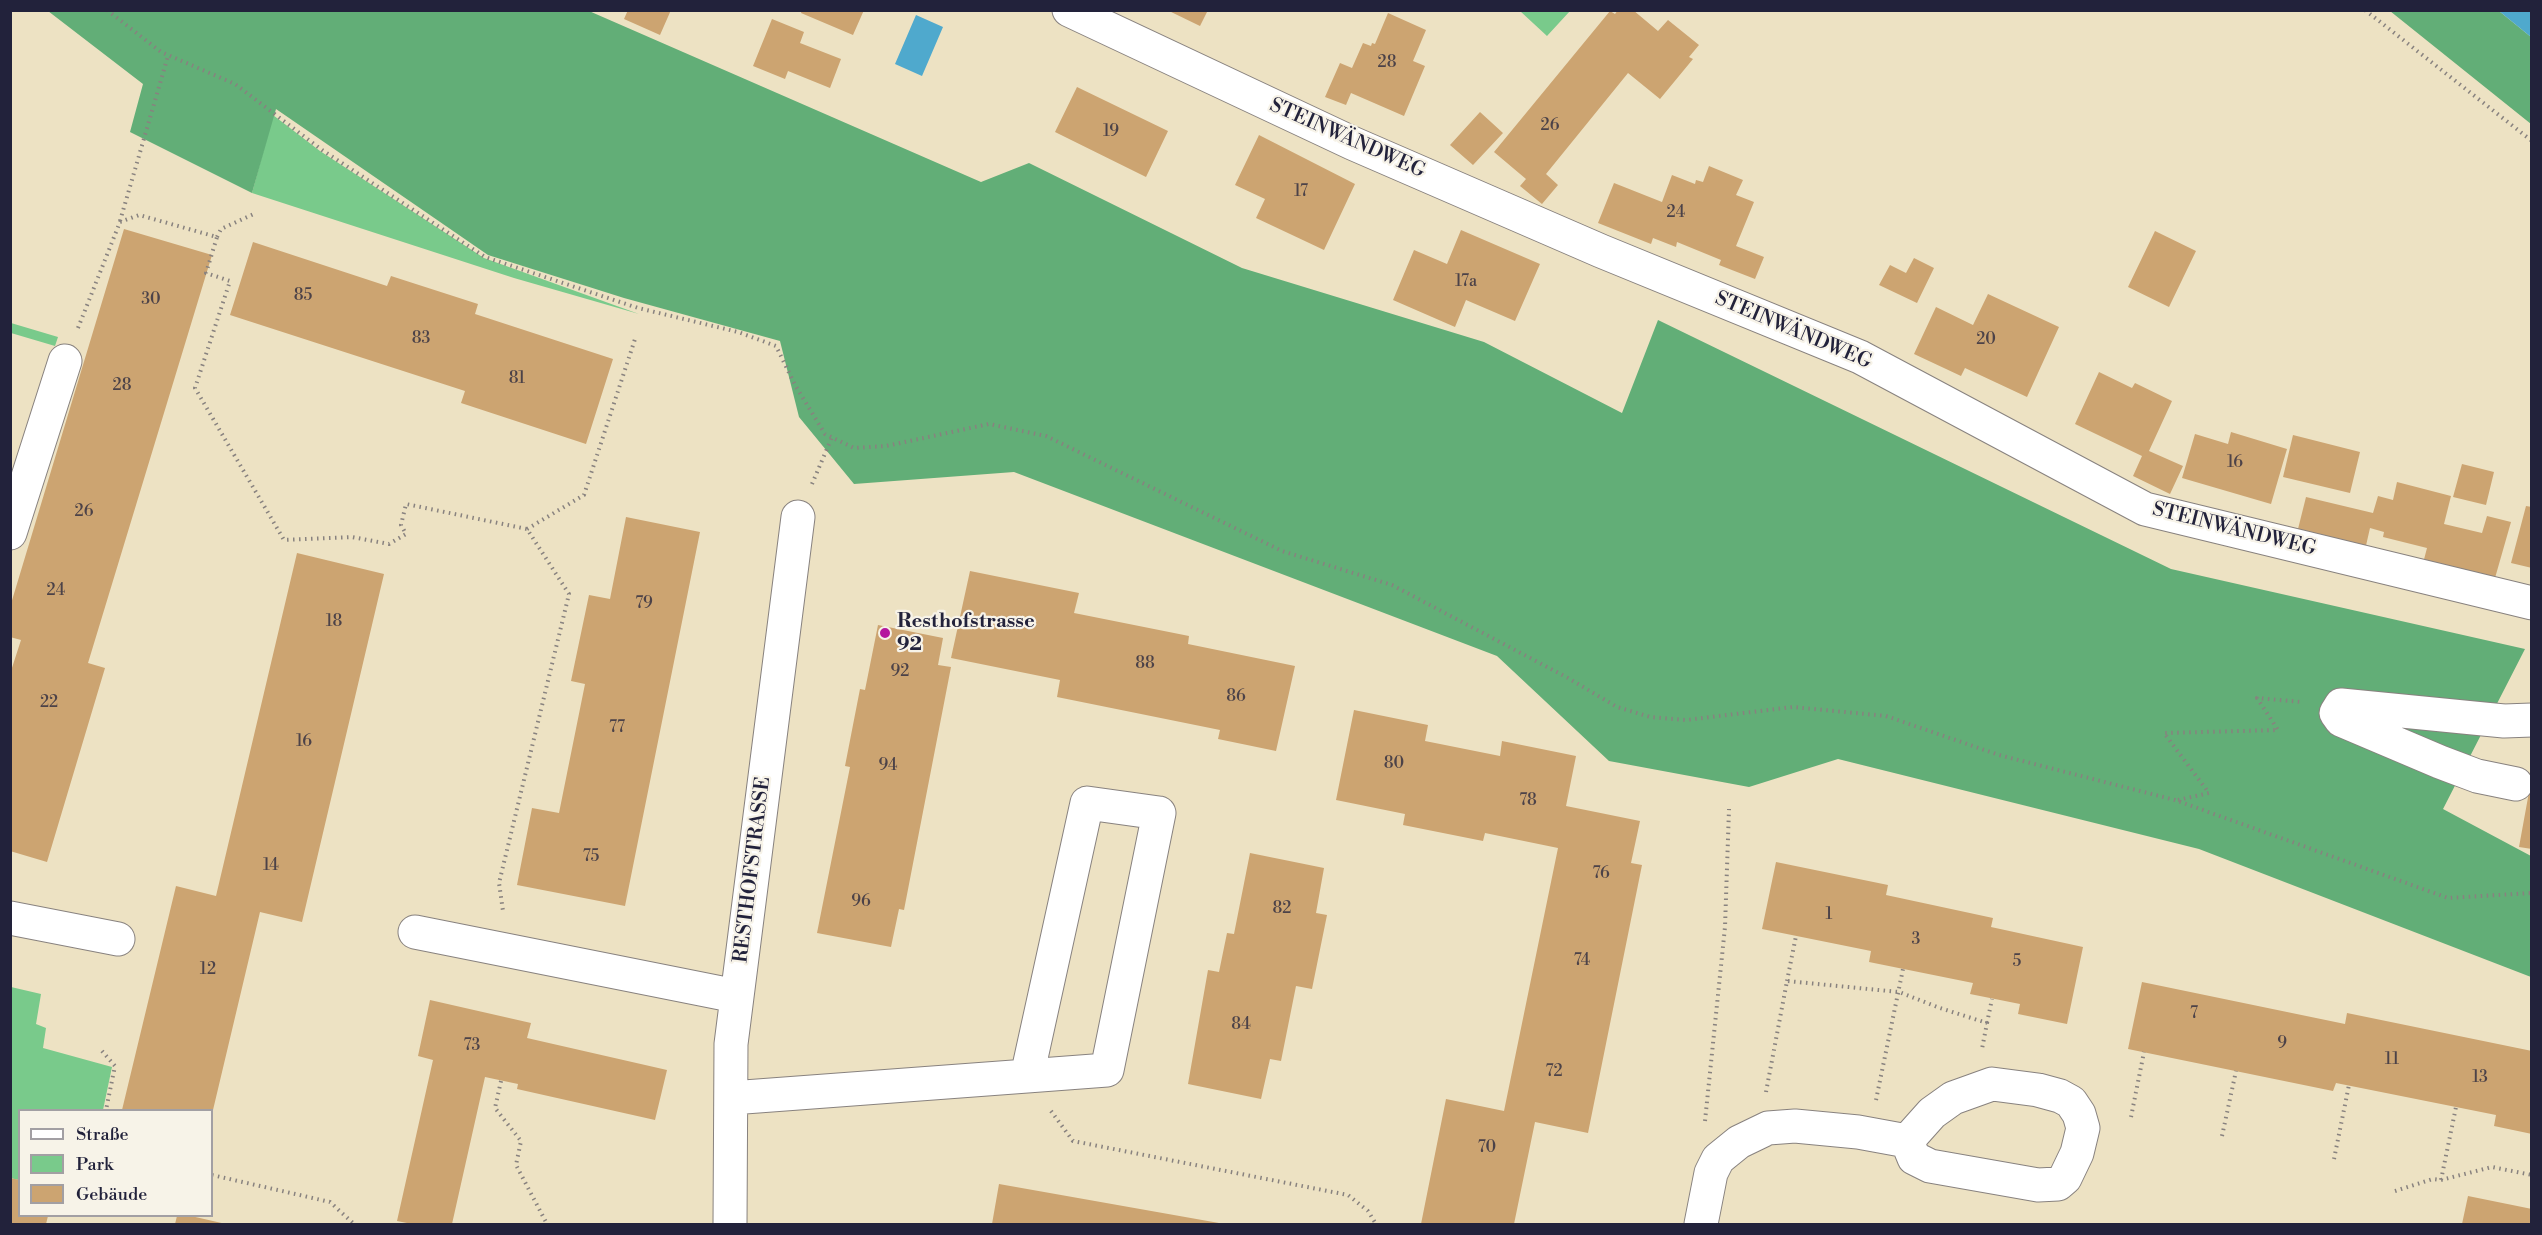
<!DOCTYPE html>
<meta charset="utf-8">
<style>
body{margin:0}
#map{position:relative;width:2542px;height:1235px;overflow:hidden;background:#ede2c3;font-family:"Libre Bodoni",serif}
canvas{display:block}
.frame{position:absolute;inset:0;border:12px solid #22223b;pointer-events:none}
.legend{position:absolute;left:18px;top:1109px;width:195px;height:108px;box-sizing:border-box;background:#f7f3e8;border:2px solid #a29fa3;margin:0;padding:8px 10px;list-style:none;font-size:18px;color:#22223b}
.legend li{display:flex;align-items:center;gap:12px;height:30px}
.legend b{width:30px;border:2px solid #a29fa3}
</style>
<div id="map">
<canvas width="2542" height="1235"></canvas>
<div class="frame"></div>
<ul class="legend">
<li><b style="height:8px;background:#fff"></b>Straße</li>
<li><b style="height:16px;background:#79ca8b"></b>Park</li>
<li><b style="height:16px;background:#cca471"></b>Gebäude</li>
</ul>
</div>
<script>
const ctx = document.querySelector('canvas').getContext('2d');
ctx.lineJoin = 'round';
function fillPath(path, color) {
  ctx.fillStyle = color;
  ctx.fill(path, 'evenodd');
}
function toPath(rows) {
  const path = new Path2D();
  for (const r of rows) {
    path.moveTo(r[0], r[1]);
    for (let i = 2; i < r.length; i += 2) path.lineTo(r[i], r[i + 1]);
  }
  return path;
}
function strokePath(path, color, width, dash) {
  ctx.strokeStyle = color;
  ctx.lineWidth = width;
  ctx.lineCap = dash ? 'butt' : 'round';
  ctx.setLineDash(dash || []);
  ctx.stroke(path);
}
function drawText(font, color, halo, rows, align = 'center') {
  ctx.font = font + ' "Libre Bodoni",serif';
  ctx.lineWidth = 4.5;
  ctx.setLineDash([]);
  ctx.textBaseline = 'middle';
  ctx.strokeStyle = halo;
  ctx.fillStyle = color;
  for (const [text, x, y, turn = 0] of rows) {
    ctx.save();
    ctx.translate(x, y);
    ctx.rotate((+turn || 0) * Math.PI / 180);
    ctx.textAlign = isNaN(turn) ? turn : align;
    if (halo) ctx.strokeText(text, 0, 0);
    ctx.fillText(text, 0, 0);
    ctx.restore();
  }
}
fillPath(toPath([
 [1570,11,1547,36,1520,11,1570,10],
 [273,115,320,151,484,258,639,314,514,278,252,193],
 [11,323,58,337,55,346,11,333],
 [11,987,41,994,36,1024,46,1028,43,1048,112,1067,103,1110,20,1110,19,1180,10,1178]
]), '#79ca8b');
fillPath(toPath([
 [48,11,589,11,981,182,1029,163,1242,268,1484,342,1622,413,1658,320,2171,569,2525,649,2443,809,2531,856,2531,977,2199,849,1838,759,1749,787,1609,761,1497,656,1014,472,854,484,799,417,780,341,624,298,488,255,276,109,252,193,130,132,143,84],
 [2390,11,2499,11,2531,37,2531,124]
]), '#62ae77');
fillPath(toPath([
 [2499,11,2531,11,2531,37],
 [916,15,943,27,922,76,895,64]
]), '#4fa9cd');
fillPath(toPath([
 [628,10,671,10,660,35,624,19],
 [802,10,864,10,853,35,801,13],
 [1167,10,1208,10,1200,26],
 [1618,10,1633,10,1658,31,1668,20,1699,45,1689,57,1693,59,1660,99,1628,73,1546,174,1558,185,1542,204,1520,186,1526,179,1494,152,1610,11,1615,14],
 [1388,13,1426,30,1413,61,1425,66,1404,116,1351,93,1346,105,1325,97,1340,63,1352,68,1363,43,1371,46,1372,43,1375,44],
 [772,19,804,32,800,43,841,59,830,88,788,71,785,79,753,66],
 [1077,87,1168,131,1146,177,1055,132],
 [1480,112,1503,133,1473,165,1450,145],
 [1259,135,1355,184,1324,250,1256,218,1265,199,1235,185],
 [1709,166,1743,180,1736,195,1754,202,1736,246,1764,257,1755,279,1719,265,1721,260,1677,242,1676,247,1653,238,1651,244,1598,223,1614,183,1662,202,1672,175,1695,184,1696,180,1703,182],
 [124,229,212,255,88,663,105,668,47,862,10,851,10,674,21,640,10,637,10,607],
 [1461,230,1540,264,1515,321,1466,300,1455,327,1393,300,1414,250,1447,264],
 [2155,231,2196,251,2169,307,2128,287],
 [253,242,387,286,391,276,478,304,475,314,613,359,586,444,461,403,465,391,230,315],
 [1914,258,1934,268,1917,303,1879,285,1890,265,1906,273],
 [1988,294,2059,327,2027,397,1965,368,1961,376,1914,354,1936,307,1973,325],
 [2099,372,2132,388,2135,383,2172,401,2149,451,2183,466,2170,494,2133,476,2142,456,2075,424],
 [2231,432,2287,449,2271,504,2182,478,2195,434,2228,444],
 [2293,435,2360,452,2350,493,2283,477],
 [2462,464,2494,472,2486,505,2453,497],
 [2397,482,2451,496,2444,524,2482,533,2487,516,2511,522,2493,585,2422,567,2427,548,2383,537,2384,532,2370,528,2365,550,2297,533,2306,497,2373,513,2378,496,2393,500],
 [2526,506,2532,507,2532,568,2511,563],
 [626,517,700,532,625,906,517,885,532,808,559,813,585,684,571,681,589,595,610,599],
 [297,553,384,574,302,922,260,912,213,1110,122,1110,176,886,216,896],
 [970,571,1079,593,1074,613,1189,636,1188,644,1295,666,1276,751,1218,739,1220,730,1057,697,1060,680,951,658],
 [878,625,943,638,938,665,951,667,904,910,899,909,891,947,817,933,850,767,845,766,860,689,865,690],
 [1354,710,1428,725,1425,741,1500,756,1502,741,1576,756,1566,806,1640,821,1631,863,1642,865,1588,1133,1535,1122,1514,1224,1421,1224,1446,1099,1504,1111,1558,848,1485,833,1483,841,1403,825,1405,814,1336,800],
 [2529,792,2532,792,2532,849,2519,847],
 [1250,853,1324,868,1316,913,1327,915,1312,989,1296,986,1281,1061,1270,1059,1261,1099,1188,1084,1208,970,1219,972,1227,933,1234,934],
 [1776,862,1888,885,1886,895,1993,918,1991,927,2083,947,2067,1024,2018,1014,2020,1004,1970,994,1973,983,1869,962,1871,951,1762,929],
 [2142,982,2345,1024,2347,1013,2532,1051,2532,1134,2494,1126,2496,1115,2336,1083,2333,1091,2128,1049],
 [430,1000,531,1023,527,1038,667,1070,655,1120,517,1089,518,1084,485,1077,452,1224,412,1224,397,1221,433,1060,418,1056],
 [10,1178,20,1180,20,1216,48,1216,46,1224,10,1224],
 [999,1184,1219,1223,1219,1224,992,1224],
 [2468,1196,2532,1209,2532,1224,2462,1224],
 [177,1216,191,1216,226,1224,175,1224]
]), '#cca471');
const minor = toPath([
 [1069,10,1352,143,1601,251,1860,357,2145,509,2532,603],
 [10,533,65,361],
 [2516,784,2477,776,2440,762,2341,720,2336,713,2341,705,2504,721,2532,720],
 [10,918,118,939],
 [415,932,736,996],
 [731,1098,1027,1076,1107,1070,1159,813,1087,803,1027,1076],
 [730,1224,731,1044,798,517],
 [1701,1224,1711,1173,1718,1159,1739,1142,1768,1128,1795,1126,1858,1132,1907,1141,1914,1158,1930,1166,2038,1185,2058,1184,2065,1178,2077,1153,2083,1128,2079,1114,2071,1102,2060,1096,2038,1090,1992,1084,1953,1098,1932,1113,1907,1141]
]);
strokePath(minor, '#88827f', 35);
strokePath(toPath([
 [107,10,161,52,235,84,322,150,485,257,638,308,738,332,776,346,795,385,825,434,854,448,886,446,989,424,1046,436,1282,551,1392,585,1568,678,1617,707,1650,717,1686,720,1793,707,1886,716,1999,755,2175,800,2448,898,2532,893],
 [2365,10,2532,141],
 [120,221,168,56],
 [217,237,221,229,256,213],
 [78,328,120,222,139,215,217,237,206,273,230,281,195,388,284,540,352,537,389,544,406,534,401,525,406,504,527,529,569,594,499,883,503,911],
 [812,484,832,437],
 [527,529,584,495,636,336],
 [2178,800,2209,793,2164,733,2278,730,2257,698,2302,702],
 [1787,981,1796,936],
 [1987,1023,1992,999],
 [102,1051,115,1066,106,1110],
 [501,1081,495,1108,521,1141,516,1165,547,1224],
 [1766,1092,1787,981,1899,992,1940,1008,1987,1023,1982,1049],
 [1876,1100,1903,969],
 [1051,1111,1073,1141,1348,1195,1368,1211,1376,1224],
 [2131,1117,2144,1052],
 [1705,1121,1725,927,1729,809],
 [2222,1136,2236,1071],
 [2334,1159,2349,1085],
 [212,1175,330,1202,354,1224],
 [2441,1180,2492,1167,2532,1175],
 [2395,1191,2433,1179,2441,1180,2456,1107]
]), '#88827f', 4, [1.5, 4.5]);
strokePath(minor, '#fff', 33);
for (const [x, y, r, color] of [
 [885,633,6,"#b5179e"]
]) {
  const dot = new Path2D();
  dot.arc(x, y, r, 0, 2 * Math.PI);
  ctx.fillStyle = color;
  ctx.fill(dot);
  strokePath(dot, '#f7f3e8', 2);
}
drawText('16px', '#4c4248', null, [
 ["28",1387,63],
 ["26",1550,126],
 ["19",1111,132],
 ["17",1301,192],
 ["24",1676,213],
 ["17a",1466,282],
 ["85",303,296],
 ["30",151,300],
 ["83",421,339],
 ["20",1986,340],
 ["81",517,379],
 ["28",122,386],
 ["16",2235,463],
 ["26",84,512],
 ["24",56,591],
 ["79",644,604],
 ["18",334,622],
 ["88",1145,664],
 ["92",900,672],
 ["86",1236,697],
 ["22",49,703],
 ["77",617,728],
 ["16",304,742],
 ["80",1394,764],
 ["94",888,766],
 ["78",1528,801],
 ["75",591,857],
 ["14",271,866],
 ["76",1601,874],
 ["96",861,902],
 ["82",1282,909],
 ["1",1829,915],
 ["3",1916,940],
 ["74",1582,961],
 ["5",2017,962],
 ["12",208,970],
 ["7",2194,1014],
 ["84",1241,1025],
 ["9",2282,1044],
 ["73",472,1046],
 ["11",2392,1060],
 ["72",1554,1072],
 ["13",2480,1078],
 ["70",1487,1148]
]);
drawText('20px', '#22223b', '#f7f3e8', [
 ["STEINWÄNDWEG",1347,139,24],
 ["STEINWÄNDWEG",1793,331,23],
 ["STEINWÄNDWEG",2234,530,14],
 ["RESTHOFSTRASSE",753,870,-83]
]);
drawText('bold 20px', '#22223b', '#f7f3e8', [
 ["Resthofstrasse",897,622],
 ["92",897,645]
], 'left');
</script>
